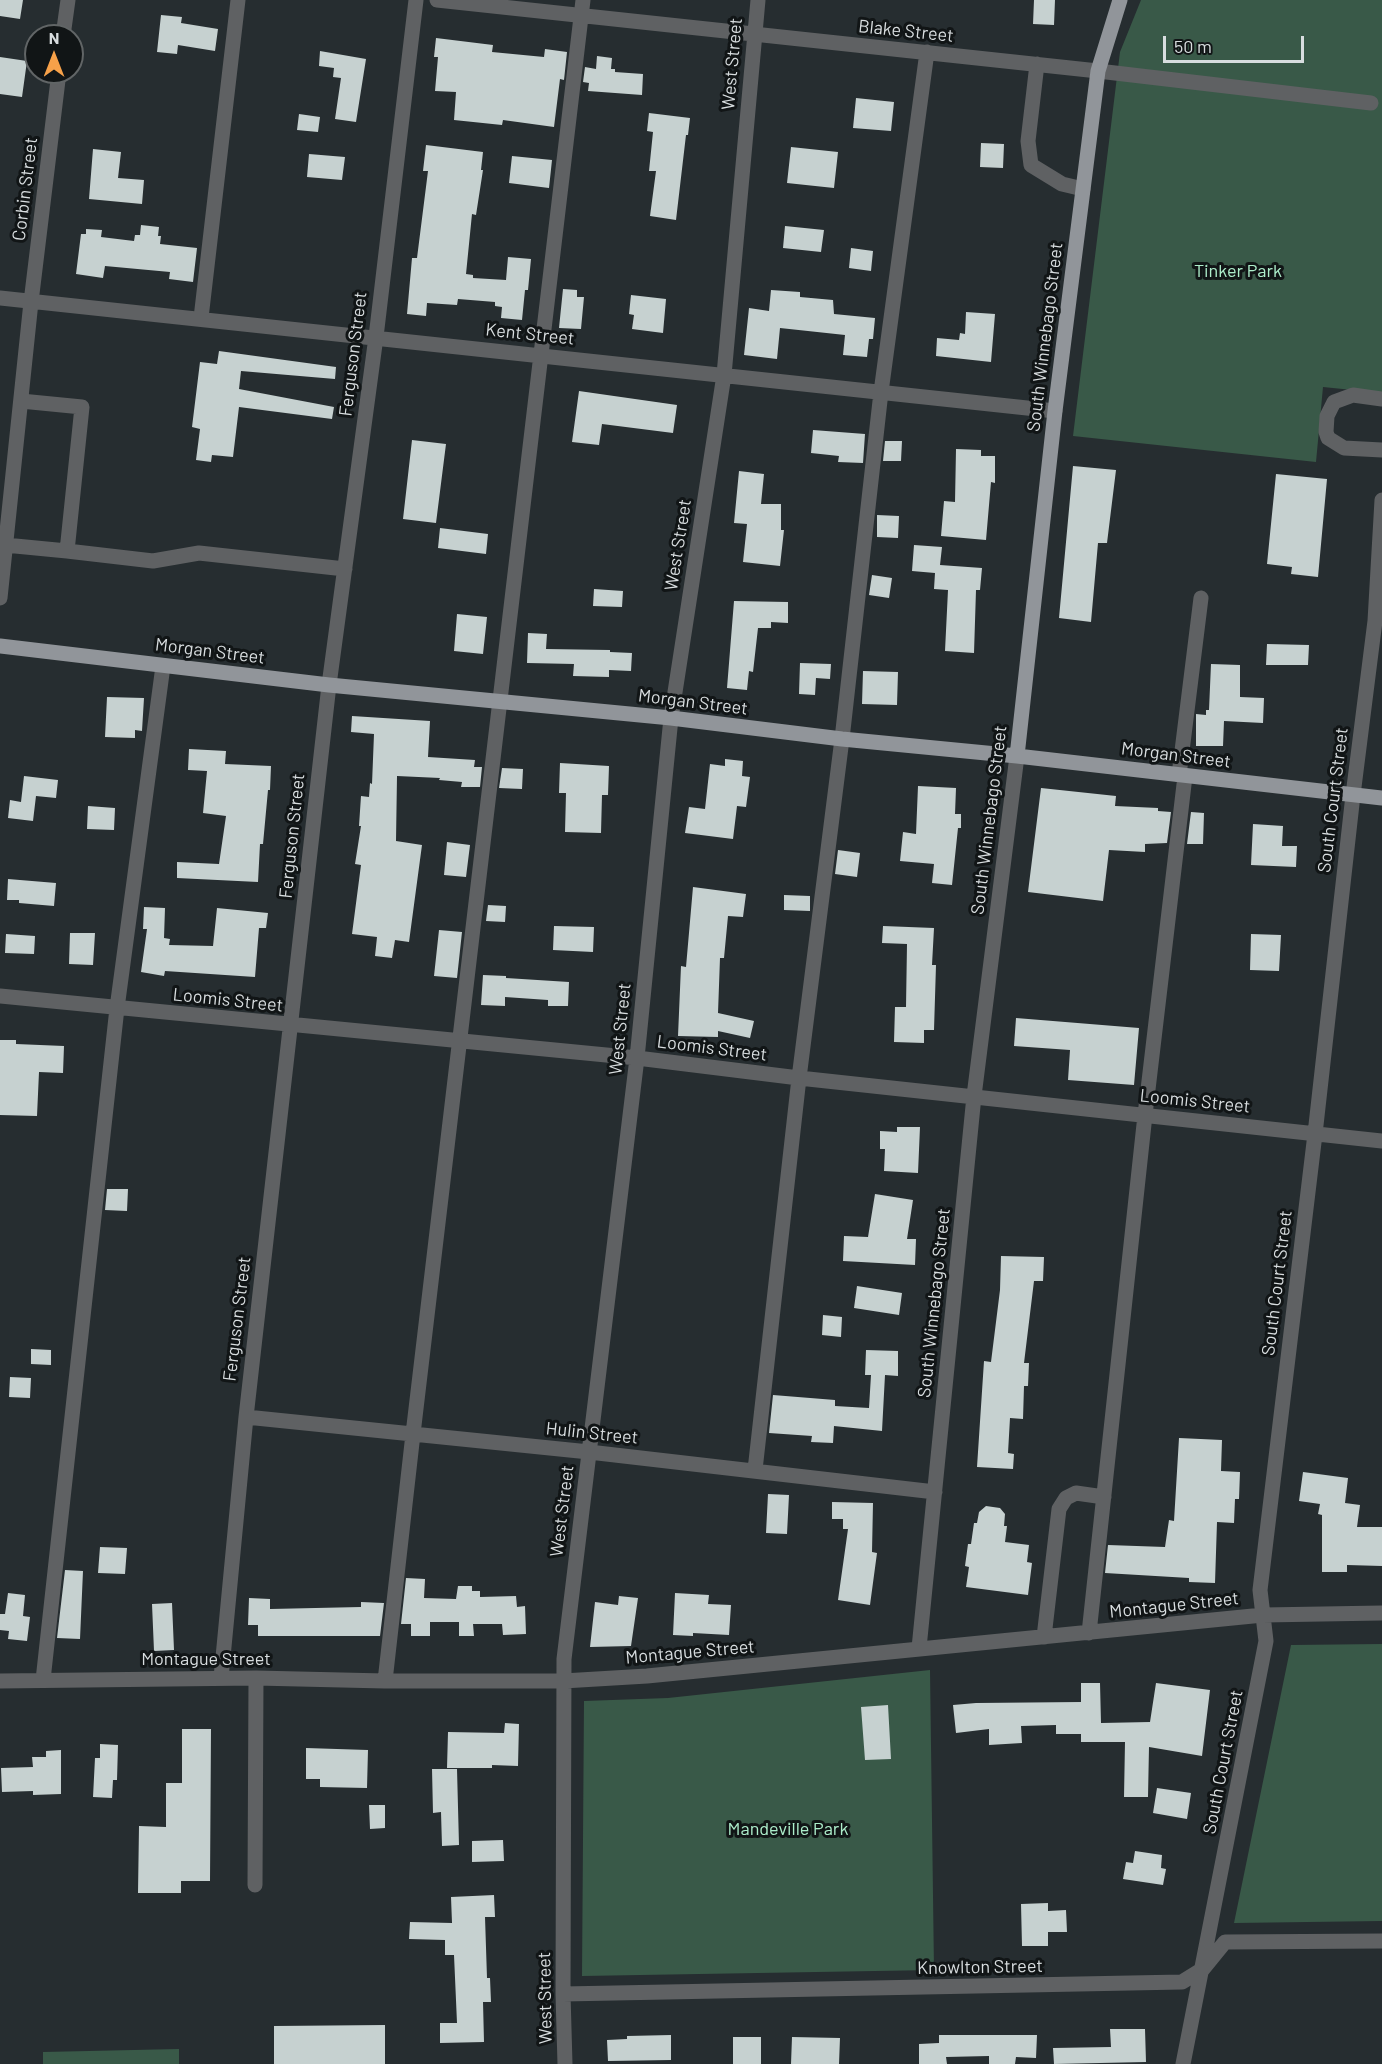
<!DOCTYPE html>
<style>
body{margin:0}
#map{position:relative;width:1382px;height:2064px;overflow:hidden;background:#262d30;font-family:Barlow,sans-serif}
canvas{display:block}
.north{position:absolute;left:24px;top:24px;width:60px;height:60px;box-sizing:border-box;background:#111516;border:2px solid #616566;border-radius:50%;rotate:0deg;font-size:16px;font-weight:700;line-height:24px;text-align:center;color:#d8dddf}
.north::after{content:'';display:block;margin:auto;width:21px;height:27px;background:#f7a149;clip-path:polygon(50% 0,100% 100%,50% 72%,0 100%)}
.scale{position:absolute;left:1163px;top:36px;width:141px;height:27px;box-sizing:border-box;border:3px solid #d8dddf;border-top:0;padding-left:8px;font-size:18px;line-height:21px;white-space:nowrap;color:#d8dddf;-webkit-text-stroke:4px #111516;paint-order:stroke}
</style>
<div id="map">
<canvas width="1382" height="2064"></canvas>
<div class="north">N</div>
<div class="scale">50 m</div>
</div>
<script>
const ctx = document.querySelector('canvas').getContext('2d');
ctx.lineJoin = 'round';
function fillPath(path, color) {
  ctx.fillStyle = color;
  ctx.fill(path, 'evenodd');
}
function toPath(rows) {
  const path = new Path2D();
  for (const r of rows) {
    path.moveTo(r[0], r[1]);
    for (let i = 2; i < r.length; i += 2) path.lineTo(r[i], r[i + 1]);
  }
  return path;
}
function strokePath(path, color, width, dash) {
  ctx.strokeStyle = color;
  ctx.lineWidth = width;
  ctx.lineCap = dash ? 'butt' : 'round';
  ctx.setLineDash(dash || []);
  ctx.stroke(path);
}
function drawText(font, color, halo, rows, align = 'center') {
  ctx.font = font + ' Barlow,sans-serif';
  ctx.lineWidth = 6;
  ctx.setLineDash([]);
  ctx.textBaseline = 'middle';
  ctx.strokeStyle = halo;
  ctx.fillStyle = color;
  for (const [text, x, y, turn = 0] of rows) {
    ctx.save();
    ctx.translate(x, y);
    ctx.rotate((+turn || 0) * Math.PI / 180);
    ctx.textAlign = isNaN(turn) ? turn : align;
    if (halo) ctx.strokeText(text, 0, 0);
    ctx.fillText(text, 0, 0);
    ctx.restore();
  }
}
fillPath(toPath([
 [1141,0,1382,0,1382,393,1323,387,1316,462,1073,436,1120,52],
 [1382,1644,1382,1921,1234,1923,1291,1645],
 [930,1670,934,1970,582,1976,584,1701,668,1698],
 [179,2049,179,2064,43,2064,43,2052]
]), '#395948');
fillPath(toPath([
 [0,0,23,0,20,19,0,16],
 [1034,0,1055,0,1054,25,1033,24],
 [161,15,182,17,181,23,218,29,215,51,178,45,177,54,157,52],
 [436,38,493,45,492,52,544,57,545,49,567,52,564,80,560,79,554,127,503,120,502,125,454,120,456,92,435,91,438,57,434,57],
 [320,51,366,59,356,122,335,119,341,78,333,77,334,68,319,66],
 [597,56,612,58,611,69,615,69,615,72,643,74,642,95,588,91,589,83,583,82,585,67,596,69],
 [0,57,27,61,22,97,0,94],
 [856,98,894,102,891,131,853,128],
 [649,113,690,118,688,135,686,135,676,220,650,216,656,171,649,171,653,132,647,131],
 [299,114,320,117,318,132,297,130],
 [981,143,1004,144,1003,168,980,167],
 [426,145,483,152,481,170,483,170,476,215,472,214,466,274,473,275,473,278,506,280,508,257,531,259,528,290,525,290,522,320,501,318,502,307,495,306,495,302,458,299,457,305,427,303,426,316,407,314,412,258,417,258,428,171,423,171],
 [791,147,838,152,834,188,787,183],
 [93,149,121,152,118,178,144,180,142,204,89,199],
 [309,154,345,157,342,180,307,177],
 [512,156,552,160,549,188,509,183],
 [141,225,159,227,158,236,161,236,160,244,197,248,193,282,169,279,170,272,105,266,103,278,76,274,81,234,86,234,86,229,102,230,101,237,134,241,135,235,140,235],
 [785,226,824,230,821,252,783,248],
 [851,248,873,251,871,271,849,268],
 [563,289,577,290,577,297,584,297,581,329,559,328],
 [771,290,800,292,800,297,833,300,834,314,875,318,873,339,869,339,867,357,843,355,845,335,780,328,777,359,744,355,749,308,769,311],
 [631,295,666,299,663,333,632,329,634,315,629,314],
 [966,312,995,314,991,362,936,356,937,338,959,340,960,333,965,334],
 [219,351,336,367,335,379,241,371,239,389,334,407,332,419,239,407,233,457,212,455,211,462,196,460,200,429,192,427,200,362,217,364],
 [579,391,677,405,673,433,602,424,599,445,572,442],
 [813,430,865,434,863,463,838,462,839,456,811,453],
 [412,440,446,444,436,523,403,519],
 [885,441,902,441,901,461,883,461],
 [956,449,981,450,981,456,995,456,995,483,991,482,986,540,941,536,944,501,955,502],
 [1073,466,1116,470,1107,543,1098,543,1091,622,1059,618],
 [739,471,764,474,761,504,781,504,781,530,784,530,780,566,743,562,747,524,734,523],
 [1276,474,1327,479,1318,577,1291,574,1292,567,1267,564],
 [877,515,899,516,898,538,877,537],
 [440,528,488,534,486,554,438,548],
 [914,545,942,547,940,565,982,568,980,590,976,590,974,653,945,651,948,590,934,589,935,573,912,571],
 [872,575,892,578,889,598,869,595],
 [594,589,623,591,622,607,593,606],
 [734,601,788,602,788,623,771,622,771,628,758,628,753,672,749,671,747,690,727,688],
 [457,614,487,617,483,654,454,651],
 [528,633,547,634,546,649,610,650,610,652,632,653,631,671,609,670,609,677,573,676,574,664,527,663],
 [1267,644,1309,645,1308,665,1266,665],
 [800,663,831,664,830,679,816,678,815,695,799,694],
 [1211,664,1240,665,1240,697,1264,698,1263,723,1224,721,1223,746,1196,746,1196,714,1206,715,1206,710,1209,710],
 [863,671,898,672,897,705,862,704],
 [107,697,144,698,142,731,135,730,135,738,105,737],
 [352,716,430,721,428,757,475,760,474,767,482,767,480,787,461,787,462,782,439,780,440,778,397,776,396,841,422,845,409,942,395,940,392,958,375,956,377,937,352,934,361,865,355,864,361,826,359,826,361,796,369,797,370,783,372,784,374,734,351,732],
 [189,749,226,751,225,764,271,766,270,790,268,790,263,844,260,844,258,882,177,878,177,862,219,864,226,816,203,813,207,771,188,770],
 [725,759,743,761,742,776,750,777,746,807,737,806,733,839,685,833,689,807,705,809,710,764,725,766],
 [560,763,609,766,608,795,602,795,601,833,565,832,566,793,559,793],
 [502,768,523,769,522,789,499,788],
 [24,776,58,780,56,798,36,796,33,821,8,818,10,800,21,802],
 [918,786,956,788,955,814,961,814,961,828,958,828,952,885,932,883,934,864,900,861,903,832,916,834],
 [1041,788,1116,796,1115,806,1158,808,1158,811,1171,812,1167,843,1145,844,1145,852,1109,850,1103,901,1028,892],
 [88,806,115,808,114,830,87,829],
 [1191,812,1204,813,1203,844,1187,844],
 [1253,824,1283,826,1282,846,1297,846,1296,867,1251,865],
 [447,842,470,845,466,877,444,875],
 [838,850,860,853,857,877,835,874],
 [8,879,56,883,54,906,19,903,19,900,7,900],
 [693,887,746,894,743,917,728,916,724,958,720,958,718,1013,754,1021,750,1038,718,1031,718,1037,678,1036,681,966,686,967],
 [784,895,810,896,810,911,784,910],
 [488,905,506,906,505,922,486,921],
 [144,907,165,908,164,938,170,939,169,945,213,946,217,908,268,913,266,928,259,928,255,977,165,971,164,976,141,972,147,929,143,929],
 [554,926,594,927,593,952,553,950],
 [883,926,934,928,932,965,936,965,934,1030,924,1030,924,1043,894,1042,895,1007,906,1007,907,944,882,943],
 [439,930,462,932,457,978,434,976],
 [70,933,95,933,93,965,69,964],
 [6,934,35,936,34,954,5,953],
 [1251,934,1281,935,1279,971,1250,970],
 [483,975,506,976,506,978,569,982,568,1006,548,1006,548,1000,505,997,505,1006,481,1005],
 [1016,1018,1139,1028,1134,1085,1068,1080,1070,1050,1014,1046],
 [0,1040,16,1040,16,1044,64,1046,63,1073,39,1072,37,1116,0,1115],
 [897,1127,920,1127,918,1173,884,1171,885,1149,880,1149,880,1131,897,1132],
 [107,1189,128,1189,127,1211,105,1210],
 [875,1194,913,1200,907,1239,916,1239,915,1265,843,1261,844,1236,868,1237],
 [1001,1256,1044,1257,1043,1281,1034,1281,1024,1363,1029,1363,1028,1386,1024,1386,1023,1419,1010,1418,1008,1453,1014,1454,1013,1469,977,1467,984,1361,991,1362,1000,1290],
 [857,1286,902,1293,899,1315,854,1308],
 [823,1315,842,1317,841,1337,822,1335],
 [31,1349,51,1350,51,1365,31,1364],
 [866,1350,898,1351,898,1376,885,1375,882,1431,834,1426,833,1443,811,1442,812,1436,769,1433,773,1395,835,1400,835,1406,869,1408,871,1375,865,1375],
 [10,1377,31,1378,30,1398,9,1397],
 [1179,1438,1222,1440,1221,1471,1240,1472,1239,1499,1235,1499,1234,1523,1217,1522,1215,1583,1189,1582,1189,1578,1105,1573,1108,1545,1165,1547,1169,1520,1174,1521],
 [1303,1472,1348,1478,1345,1503,1360,1505,1357,1527,1382,1527,1382,1566,1347,1565,1347,1572,1322,1572,1322,1515,1318,1514,1320,1504,1299,1501],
 [768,1494,789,1495,787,1534,766,1533],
 [832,1502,873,1503,872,1552,877,1553,870,1605,838,1600,848,1529,843,1529,843,1519,832,1519],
 [986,1506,1000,1508,1005,1514,1004,1526,1007,1526,1005,1542,1029,1545,1027,1562,1032,1563,1028,1595,966,1587,969,1567,965,1566,968,1544,971,1544,974,1523,977,1523,979,1512],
 [100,1547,127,1548,125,1574,98,1573],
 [65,1570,83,1571,80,1639,57,1638],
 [406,1578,425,1579,424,1598,456,1599,458,1586,472,1586,472,1591,480,1591,480,1597,516,1596,517,1607,525,1606,526,1634,503,1635,502,1624,473,1624,474,1636,459,1636,459,1622,430,1622,430,1636,411,1636,411,1624,401,1624],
 [8,1593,25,1595,23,1616,30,1617,27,1641,8,1639,9,1631,0,1630,0,1614,5,1614],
 [675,1593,709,1595,708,1604,731,1605,729,1635,693,1633,693,1636,673,1635],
 [619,1596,638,1598,631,1646,590,1647,595,1602,618,1605],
 [249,1598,270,1599,270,1609,361,1607,361,1602,384,1603,380,1636,258,1636,258,1625,248,1625],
 [172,1603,174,1650,154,1651,152,1604],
 [1081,1683,1100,1683,1101,1723,1150,1722,1156,1683,1210,1690,1202,1756,1149,1747,1148,1797,1124,1797,1125,1742,1081,1742,1081,1734,1056,1734,1056,1725,1021,1726,1022,1743,989,1745,989,1729,956,1733,953,1705,976,1703,1081,1702],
 [888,1705,891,1759,865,1760,861,1707],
 [505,1723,519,1724,518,1766,492,1765,492,1768,447,1768,448,1732,504,1733],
 [182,1729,211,1729,210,1881,181,1881,181,1893,138,1893,139,1826,166,1827,166,1783,182,1783],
 [100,1744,118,1745,117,1780,113,1780,112,1798,93,1797,95,1758,100,1758],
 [306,1748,368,1750,367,1788,320,1787,320,1779,306,1779],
 [61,1750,61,1794,33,1795,33,1791,2,1792,1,1768,33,1767,32,1757,46,1757,46,1751],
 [432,1769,457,1769,459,1845,442,1846,441,1812,433,1813],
 [1157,1788,1191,1793,1187,1819,1153,1813],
 [369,1805,385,1805,385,1828,370,1829],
 [503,1840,504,1861,472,1862,472,1841],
 [1135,1851,1162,1855,1161,1868,1166,1869,1163,1885,1123,1879,1126,1862,1133,1863],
 [494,1895,495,1917,485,1917,487,1978,490,1978,491,2002,483,2002,484,2042,440,2043,440,2023,457,2023,454,1955,445,1955,445,1940,409,1939,410,1922,452,1923,451,1897],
 [1048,1903,1048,1911,1066,1910,1067,1932,1048,1932,1048,1946,1022,1946,1021,1904],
 [385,2025,385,2064,274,2064,274,2026],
 [1110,2029,1145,2029,1146,2062,1054,2064,1053,2048,1111,2047],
 [671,2035,671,2060,608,2061,607,2040,627,2039,627,2036],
 [939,2035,1037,2035,1036,2058,1016,2057,1015,2064,989,2064,989,2056,946,2057,947,2064,919,2064,919,2044,939,2043],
 [733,2037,761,2037,761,2064,733,2064],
 [792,2037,840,2038,839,2064,791,2064]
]), '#c6d1d0');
strokePath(toPath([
 [437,0,1098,71,1371,103],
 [63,36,68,0],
 [1037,64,1028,141,1031,165,1062,184,1083,189],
 [0,298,1055,411],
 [201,318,238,0],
 [1382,399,1353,395,1334,402,1327,416,1326,432,1328,438,1344,448,1382,450],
 [21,401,82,407,67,551,153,561,199,553,345,569],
 [5,545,67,551],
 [0,598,31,302,59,72],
 [1179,775,1201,598],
 [0,996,637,1058,799,1078,1382,1141],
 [246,1417,589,1452,935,1492],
 [755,1470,799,1078,842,739,881,392,927,52],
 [1089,1633,1145,1115,1185,776],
 [1044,1637,1059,1509,1066,1498,1076,1493,1104,1497],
 [919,1648,974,1096,1017,756],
 [221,1678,246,1417,329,685,376,337,416,0],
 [43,1680,117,1008,163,666],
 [0,1681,256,1678,385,1681,563,1681,647,1676,1263,1615,1382,1613],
 [385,1681,413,1434,583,0],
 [255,1885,256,1678],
 [563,1994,1182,1982,1203,1969,1225,1942,1382,1941],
 [565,2064,563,1994,564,1659,637,1058,671,718,724,375,758,0],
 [1183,2064,1266,1641,1260,1590,1315,1134,1353,795,1375,621,1382,500]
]), '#5f6163', 15);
strokePath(toPath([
 [0,646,329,685,671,718,842,739,1017,756,1382,798],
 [1017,756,1055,411,1098,71,1120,0]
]), '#91959a', 15);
drawText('18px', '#d8dddf', '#111516', [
 ["Blake Street",906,31,6],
 ["West Street",732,64,-85],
 ["Corbin Street",25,189,-83],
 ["Kent Street",530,334,6],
 ["South Winnebago Street",1045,337,-83],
 ["Ferguson Street",353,354,-83],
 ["West Street",678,545,-81],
 ["Morgan Street",210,651,7],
 ["Morgan Street",693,702,7],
 ["Morgan Street",1176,755,7],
 ["South Court Street",1333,800,-83],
 ["South Winnebago Street",989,820,-83],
 ["Ferguson Street",292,836,-84],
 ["Loomis Street",228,1000,6],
 ["West Street",620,1029,-84],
 ["Loomis Street",712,1048,7],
 ["Loomis Street",1195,1101,6],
 ["South Court Street",1277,1283,-83],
 ["South Winnebago Street",934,1303,-84],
 ["Ferguson Street",237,1319,-83],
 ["Hulin Street",592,1433,6],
 ["West Street",562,1511,-83],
 ["Montague Street",1174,1605,-6],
 ["Montague Street",690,1652,-5],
 ["Montague Street",206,1659],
 ["South Court Street",1223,1762,-79],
 ["Knowlton Street",980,1967,-1],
 ["West Street",545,1998,-91]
]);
drawText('18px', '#adeecb', '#111516', [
 ["Tinker Park",1238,271],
 ["Mandeville Park",788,1829]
]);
</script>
